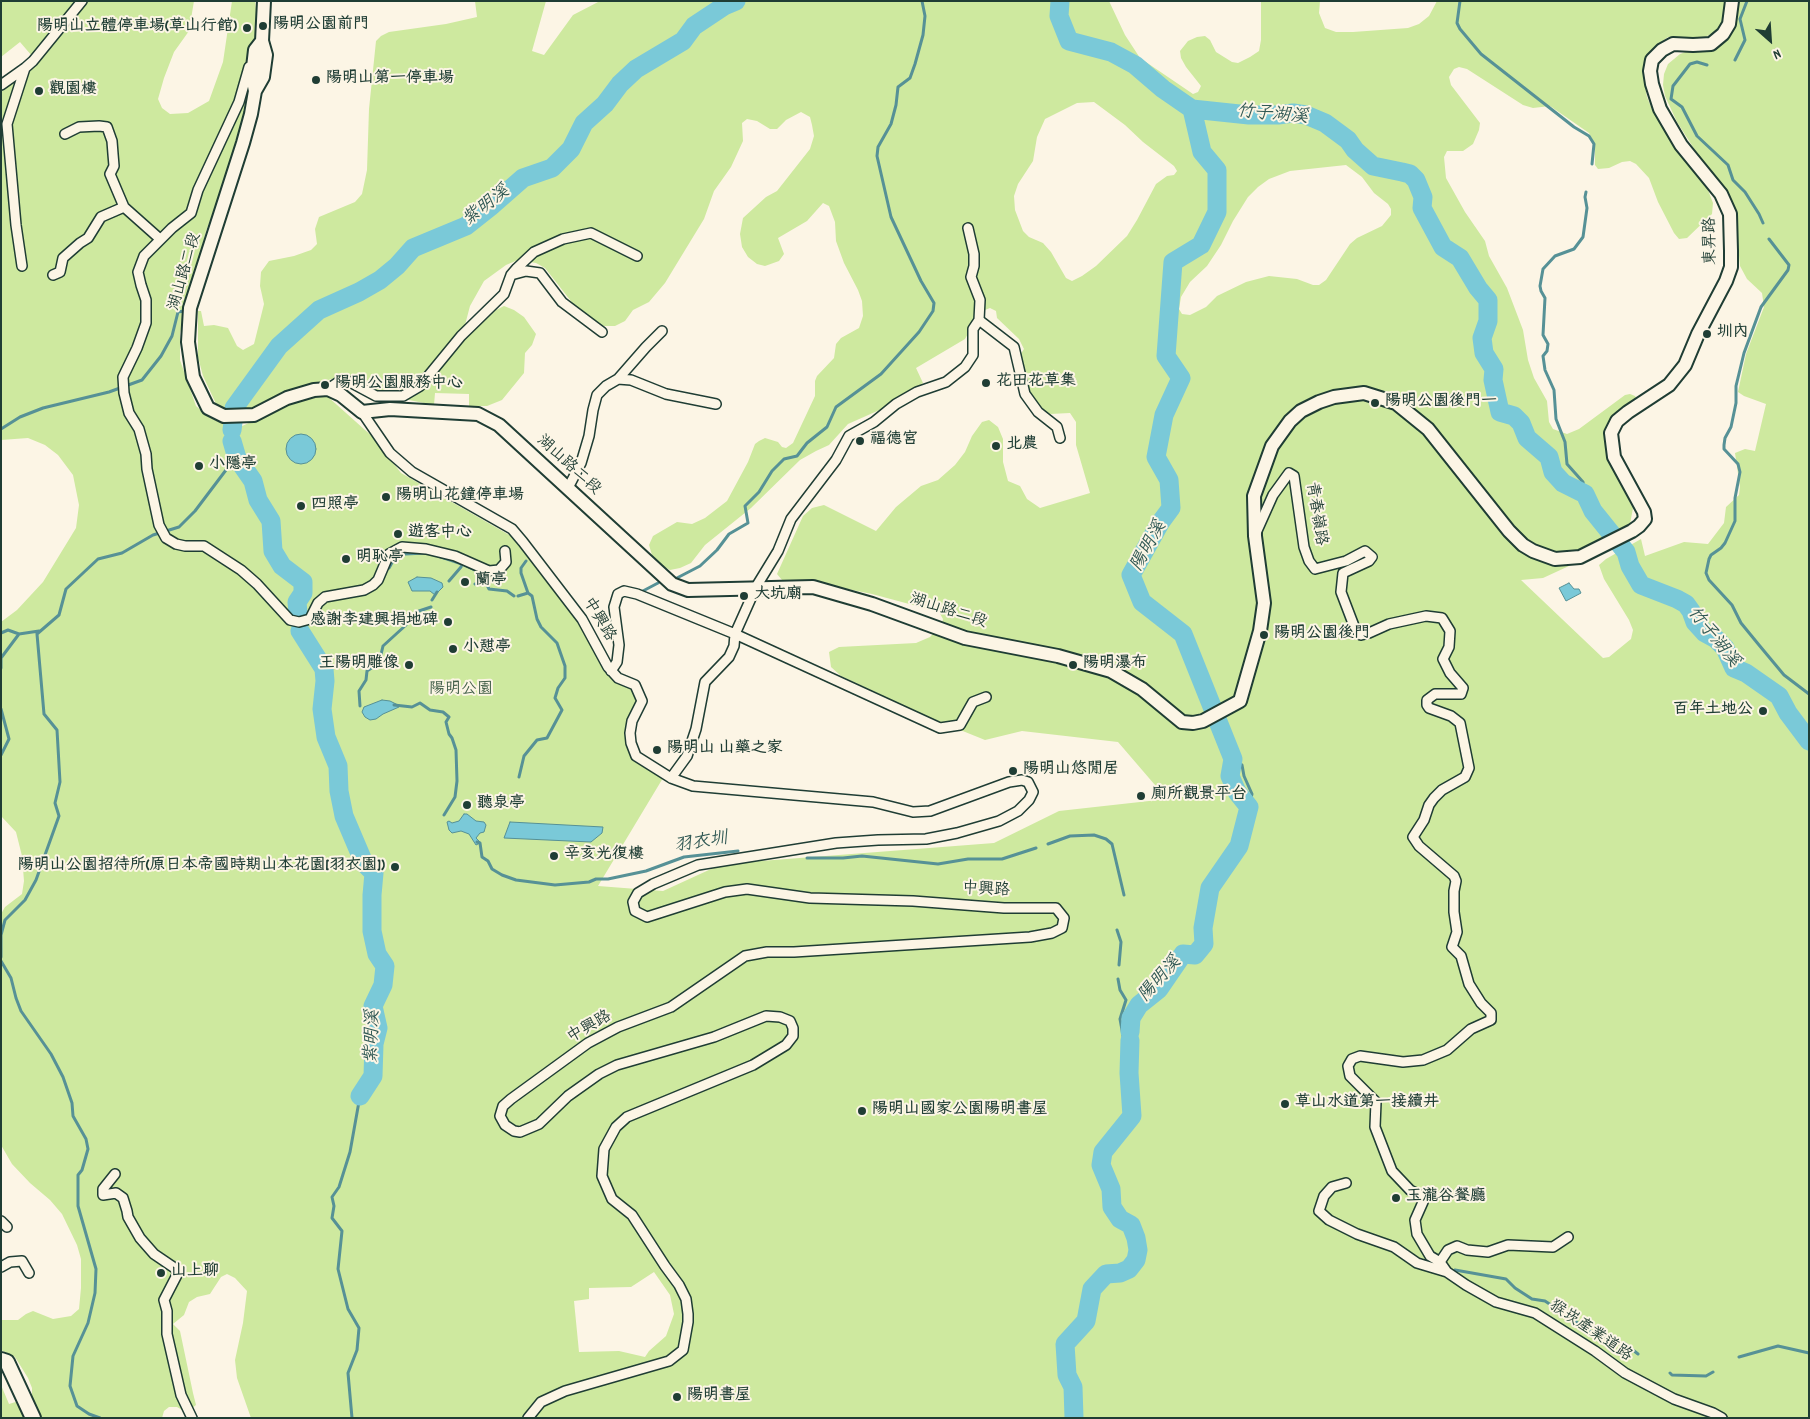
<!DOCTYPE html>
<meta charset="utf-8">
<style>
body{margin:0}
#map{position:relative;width:1810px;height:1419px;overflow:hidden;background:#fcf5e5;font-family:Dekko,sans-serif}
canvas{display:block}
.frame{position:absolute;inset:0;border:2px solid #1f3d34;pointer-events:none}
.north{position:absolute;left:1745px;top:15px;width:50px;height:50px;-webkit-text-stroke:4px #fcf5e5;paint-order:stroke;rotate:154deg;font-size:14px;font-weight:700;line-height:20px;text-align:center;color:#1f3d34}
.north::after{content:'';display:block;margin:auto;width:18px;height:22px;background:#1f3d34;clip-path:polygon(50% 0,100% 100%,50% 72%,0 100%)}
</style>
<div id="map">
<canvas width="1810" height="1419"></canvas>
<div class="frame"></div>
<div class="north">N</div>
</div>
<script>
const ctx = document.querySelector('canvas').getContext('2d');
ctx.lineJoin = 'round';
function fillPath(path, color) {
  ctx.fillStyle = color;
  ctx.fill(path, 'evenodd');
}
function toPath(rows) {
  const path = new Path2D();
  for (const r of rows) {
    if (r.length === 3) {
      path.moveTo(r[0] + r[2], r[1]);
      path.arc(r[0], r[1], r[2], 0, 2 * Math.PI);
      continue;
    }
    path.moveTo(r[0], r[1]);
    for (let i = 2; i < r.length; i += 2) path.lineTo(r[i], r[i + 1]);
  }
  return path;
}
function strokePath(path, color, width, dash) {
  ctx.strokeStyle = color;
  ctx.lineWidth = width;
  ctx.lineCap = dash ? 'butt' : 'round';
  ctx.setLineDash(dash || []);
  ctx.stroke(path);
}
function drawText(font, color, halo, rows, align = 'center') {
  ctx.font = font + ' Dekko,"LXGW WenKai TC",sans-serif';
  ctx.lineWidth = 4;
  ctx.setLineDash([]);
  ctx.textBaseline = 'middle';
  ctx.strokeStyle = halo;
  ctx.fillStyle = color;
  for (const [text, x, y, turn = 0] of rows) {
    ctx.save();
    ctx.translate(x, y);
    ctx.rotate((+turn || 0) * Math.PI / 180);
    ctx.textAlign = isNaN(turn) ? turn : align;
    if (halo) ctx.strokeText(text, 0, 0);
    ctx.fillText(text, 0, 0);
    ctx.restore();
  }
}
fillPath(toPath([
 [1,1,194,1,189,31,174,52,164,78,158,99,162,108,170,114,188,113,209,101,223,62,232,1,255,1,261,50,235,157,206,231,180,333,180,360,196,406,210,418,226,425,240,427,297,401,327,396,374,438,401,473,511,536,575,616,604,671,612,679,630,687,637,695,637,706,627,728,629,749,634,759,663,778,598,886,663,891,722,864,994,843,1059,811,1167,799,1118,742,1022,731,985,740,928,717,841,676,831,667,829,652,839,647,916,643,930,637,942,624,943,619,939,612,872,594,813,582,782,580,777,574,803,516,812,508,824,505,876,531,896,507,921,486,938,480,955,465,965,452,972,436,982,422,989,420,998,427,1003,439,1003,462,1008,481,1020,486,1027,499,1040,508,1090,493,1076,445,1076,422,1070,413,1050,414,1040,408,1028,394,1020,355,1024,349,1019,339,997,318,996,311,990,308,985,310,976,319,965,339,916,368,923,383,884,408,848,424,829,445,816,451,800,460,751,508,705,545,691,563,680,568,670,570,661,565,652,555,649,545,653,536,677,522,692,524,705,518,727,501,748,462,755,444,759,441,765,438,778,442,782,447,786,448,793,443,815,396,815,381,817,376,834,358,836,344,841,338,859,328,863,316,862,301,858,290,844,263,836,241,835,222,829,206,823,203,807,221,778,238,784,254,779,261,765,266,757,264,748,257,742,247,740,234,743,218,766,197,777,191,810,149,814,136,812,125,810,117,801,112,786,120,777,129,770,129,757,121,747,119,742,123,743,141,731,167,714,191,704,219,665,283,649,302,633,310,625,321,615,326,604,326,593,321,574,305,545,268,536,263,518,260,506,265,484,281,470,306,465,325,472,332,496,310,504,306,514,310,524,317,536,334,532,345,525,353,524,373,502,400,487,406,469,406,469,394,435,393,434,405,409,400,388,393,377,392,356,383,335,378,308,386,250,411,237,413,218,408,203,376,198,357,198,311,201,311,204,326,214,325,228,328,237,346,243,350,254,344,264,304,260,286,261,272,269,261,294,256,311,250,317,244,315,229,319,217,355,202,362,194,367,170,369,109,376,41,381,36,389,32,446,24,477,17,475,1,546,1,532,51,544,55,573,15,600,1,1109,1,1125,35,1140,58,1193,94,1198,92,1201,86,1186,67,1181,58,1180,51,1188,41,1197,37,1205,36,1210,40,1216,52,1232,62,1238,63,1250,57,1259,51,1261,40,1261,1,1320,1,1319,13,1325,28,1336,32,1353,32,1408,28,1419,24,1429,16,1437,1,1727,1,1723,21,1715,32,1705,37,1668,37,1654,47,1644,64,1643,76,1647,97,1653,112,1708,190,1713,203,1712,214,1687,238,1679,239,1674,233,1658,202,1649,178,1636,164,1630,161,1622,162,1609,168,1598,169,1595,165,1595,145,1589,133,1550,106,1533,108,1523,105,1467,69,1459,67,1454,69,1449,77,1451,85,1480,123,1479,130,1473,144,1463,151,1447,151,1444,157,1446,178,1465,212,1485,241,1489,256,1507,288,1523,330,1528,360,1534,378,1547,401,1549,422,1553,429,1567,434,1579,429,1625,395,1630,394,1635,396,1637,400,1617,413,1607,429,1605,445,1609,463,1633,508,1630,524,1619,533,1582,554,1569,566,1543,578,1521,580,1603,658,1609,657,1631,639,1633,630,1629,620,1604,579,1599,565,1606,559,1641,539,1645,556,1684,542,1708,544,1724,523,1726,507,1739,495,1740,487,1735,453,1745,449,1755,451,1766,404,1744,396,1738,392,1746,354,1764,307,1762,293,1747,279,1740,266,1735,214,1731,201,1723,185,1700,158,1677,122,1665,96,1663,85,1664,74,1668,64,1680,54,1691,50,1713,48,1725,42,1729,34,1738,1,1809,1,1809,1418,251,1418,237,1378,235,1360,243,1323,247,1291,235,1278,227,1274,221,1277,210,1294,197,1297,189,1302,184,1315,173,1324,180,1331,193,1393,196,1405,191,1409,184,1411,177,1407,169,1407,164,1411,162,1418,1,1418,1,1385,9,1404,32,1397,32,1388,28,1378,15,1357,1,1350,1,1320,18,1320,26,1314,33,1311,53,1319,71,1316,79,1309,81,1288,81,1259,77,1245,62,1214,50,1200,30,1183,12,1164,1,1145,1,914,5,907,22,894,24,881,22,856,16,832,1,816,1,622,17,610,43,582,76,528,79,505,73,475,58,455,45,445,28,438,1,440,1,80,32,56,20,42,1,57],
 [1094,102,1125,125,1143,142,1174,166,1177,171,1174,175,1167,176,1156,184,1137,220,1127,236,1096,266,1082,276,1072,281,1066,278,1051,252,1043,243,1029,237,1023,231,1015,210,1014,196,1018,184,1033,161,1037,137,1045,119,1077,103],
 [1346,165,1362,177,1374,193,1388,204,1391,209,1391,215,1382,226,1357,238,1350,244,1326,280,1319,285,1313,285,1297,279,1269,276,1246,282,1217,296,1206,307,1190,315,1182,314,1179,309,1181,297,1190,282,1207,266,1221,245,1233,221,1248,197,1258,187,1269,179,1290,171],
 [654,1272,670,1295,674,1314,666,1336,649,1351,645,1357,619,1351,579,1352,574,1301,589,1299,589,1288,631,1287]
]), '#cee99f');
const water = toPath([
 [301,449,15],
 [417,577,431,578,442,583,443,587,435,595,430,591,412,591,408,582,417,577],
 [1569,583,1574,589,1579,589,1581,593,1566,601,1559,588,1569,583],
 [382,700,390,701,398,705,399,707,383,714,376,719,370,720,365,717,362,712,364,707,382,700],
 [464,814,467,814,476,821,484,822,486,825,484,832,480,833,476,838,480,842,480,843,476,845,469,834,461,831,452,833,449,830,447,822,449,821,452,823,459,821,464,814],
 [510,822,603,827,602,833,591,842,504,838,510,822]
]);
fillPath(water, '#7ac9d8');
strokePath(water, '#569196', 1);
strokePath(toPath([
 [1460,1,1457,23,1460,29,1481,54,1574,127,1589,136,1594,144,1592,164],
 [1735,60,1745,40,1740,19,1747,1],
 [1707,65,1697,62,1690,64,1673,86,1671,99,1682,107,1697,136,1728,165,1733,180,1745,192,1759,214,1763,223],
 [1769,239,1789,265,1788,270,1761,307,1744,353,1736,386,1736,403,1731,427,1725,438,1724,445,1724,449,1738,464,1740,472,1735,498,1735,521,1725,543,1721,548,1711,555,1709,559,1706,573,1709,580,1732,605,1741,623,1759,645,1784,675,1809,694],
 [1,429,20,417,43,408,109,392,142,380,161,356,172,336,178,312,184,311],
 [235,460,237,458],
 [1585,494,1583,482,1567,464,1565,442,1556,419,1554,390,1545,370,1543,356,1547,351,1548,344,1543,335,1545,298,1541,291,1540,286,1543,269,1555,256,1574,249,1583,237,1587,208,1585,197,1586,192],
 [438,556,462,564],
 [389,568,394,559,405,554,425,553],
 [675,579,700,566,717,550,729,534,748,523,745,506,759,492,772,471,784,459,797,456,807,443,827,427,836,407,881,374,919,332,933,311,934,303,921,281,891,217,877,156,878,147,891,124,896,105,898,87,910,78,915,64,923,35,925,16,922,1],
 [449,581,461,567,462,564,481,573,489,589,507,591,514,596],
 [475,584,486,582],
 [641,592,658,583],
 [518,596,528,593],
 [432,600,437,592],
 [413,620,419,611,431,607],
 [1,633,8,630,19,634,39,631],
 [1,668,1,658,19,634],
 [394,705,412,707,420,703,430,710,443,712,449,717,446,722,449,734,452,738,456,750,457,781,455,797,444,815],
 [360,706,359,691,366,680,367,671,379,663,383,646,406,625],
 [1,709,9,739,1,755],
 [1803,733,1809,730],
 [1233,759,1242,765,1244,776,1252,794,1249,807],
 [519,777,524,756,537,740,547,738,562,710,555,698,558,688,565,678,565,666,557,643,541,627,537,619,532,596,528,593,521,573,521,568,526,561],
 [477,842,480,843,482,857,488,861,492,869,502,875,516,880,555,885,589,882,596,879,608,879,646,871,684,857,738,851],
 [1048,844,1070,836,1094,835,1106,839,1112,844,1124,895],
 [807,858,843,858,862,856,938,864,968,859,1002,859,1036,848],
 [1117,930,1121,942,1119,965],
 [1,957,1,935,5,920,25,900,36,880,59,816,55,803,60,782,57,730,44,714,37,634,59,615,66,589,98,559,122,553,153,535,179,527,195,511,226,470],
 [1,961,11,978,16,998,21,1011,51,1054,63,1077,72,1103,73,1116,86,1139,88,1149,82,1170,78,1175,78,1206,96,1269,95,1293,88,1323,73,1356,70,1386,77,1406,89,1414,100,1418],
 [1118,979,1120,990,1126,1000,1120,1019,1124,1041,1131,1048],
 [1455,1270,1506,1279,1515,1288,1532,1299,1545,1301,1596,1335,1615,1338],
 [1624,1343,1638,1354],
 [1739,1357,1778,1346,1809,1353],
 [1670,1373,1672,1375,1706,1376,1713,1372],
 [352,1418,348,1373,357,1350,359,1328,348,1309,338,1269,342,1231,332,1218,334,1206,332,1197,339,1187,350,1152,360,1096]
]), '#569196', 3);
strokePath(toPath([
 [1060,1,1059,16,1069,41,1111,52,1135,65,1163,89,1192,109,1249,115,1278,115,1293,113,1306,115,1325,123,1348,140,1355,150,1373,166,1402,172,1410,174,1416,180,1423,197,1422,208,1443,247,1460,258,1478,288,1488,300,1488,321,1482,338,1484,353,1494,369,1493,380,1500,412,1514,416,1521,423,1527,438,1549,457,1553,472,1563,483,1585,494,1593,511,1626,552,1630,566,1641,585,1677,599,1686,604,1691,611,1695,622,1705,633,1716,639,1725,648,1734,668,1746,673,1779,696,1788,713,1809,741],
 [234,408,279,346,319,310,359,292,380,280,397,266,413,248,466,226,490,207,523,178,552,168,571,149,584,123,605,104,620,84,636,69,683,41,694,26,724,6,736,1],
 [232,430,233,422],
 [232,441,237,458,253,481,258,500,271,521,273,551,282,566,303,582,303,593,297,602,298,613],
 [300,631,324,669,325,681,322,709,326,737,338,766,339,791,344,816,364,863,374,873,372,895,372,931,377,954,385,966,383,985,373,1006,378,1028,374,1044,373,1076,360,1096],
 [1130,1032,1131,1018,1139,1005,1159,989,1183,954,1195,955,1204,944,1203,928,1210,888,1239,846,1249,807,1237,792,1230,776,1233,759,1183,634,1142,602,1131,575,1160,523,1171,508,1169,480,1156,457,1164,415,1181,378,1166,356,1173,262,1201,245,1217,212,1217,170,1202,152,1192,109],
 [1074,1418,1073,1387,1067,1375,1065,1344,1086,1321,1092,1289,1106,1274,1120,1273,1129,1269,1136,1260,1138,1250,1136,1238,1131,1225,1120,1219,1112,1207,1111,1189,1101,1165,1103,1152,1132,1116,1129,1073,1130,1040]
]), '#7ac9d8', 19);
const street = toPath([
 [249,67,239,102,198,190,191,213,172,228,144,256,138,272,141,285,146,300,146,323,137,348,123,377,124,393,129,413,139,429,146,454,147,469,159,525,166,538,176,544,185,546,204,546,241,570,257,584,290,620,299,622,310,619,318,603,325,597,364,590,373,585,378,580,389,554,402,547,426,549,455,556,489,571,499,570,506,562,505,551],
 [1,85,25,68,33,61,82,1],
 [65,134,79,127,99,126,107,127,112,141,113,154,114,166,110,174,124,207],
 [22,266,16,225,7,124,25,68],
 [53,275,60,272,63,258,80,243,88,238,101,217,124,207,160,239],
 [511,275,526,271,540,273,562,302,602,332],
 [979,320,1014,347,1025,394,1038,412,1057,427,1060,438],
 [618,379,646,347,662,331],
 [328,389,340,381,348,381,376,396,403,396,420,386,461,336,504,294,511,275,517,268,534,252,563,239,591,233,637,256],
 [362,412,390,453,412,472,512,529,523,542,582,619,608,667,618,678,635,685,642,701,632,721,630,733,631,743,636,756,671,778,693,786,873,802,913,812,930,811,1009,782,1022,780,1028,782,1033,792,1029,800,1018,811,999,821,957,833,926,839,878,840,836,843,698,865,653,884,638,893,633,902,635,911,647,917,725,892,747,889,810,898,913,901,1004,908,1056,908,1064,918,1062,928,1052,933,1030,937,794,952,767,952,745,956,671,1007,618,1027,588,1043,511,1099,503,1106,500,1116,505,1125,514,1131,520,1132,539,1124,568,1096,599,1074,617,1065,714,1037,766,1016,780,1017,790,1021,793,1028,793,1036,786,1045,753,1065,627,1117,616,1127,604,1149,602,1176,612,1199,632,1215,665,1266,679,1285,686,1299,688,1314,688,1322,683,1350,669,1361,565,1391,541,1402,528,1418],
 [568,488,581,463,589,436,593,410,597,395,606,386,618,379,631,380,666,394,716,404],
 [1256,533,1273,495,1289,473,1294,476,1304,547,1309,561,1315,569,1346,561,1365,551,1372,557,1369,561,1343,573,1341,592,1354,626,1361,635,1369,633,1389,624,1426,616,1442,618,1450,631,1449,647,1443,659,1450,673,1463,688,1461,694,1435,694,1427,700,1427,705,1429,708,1451,716,1460,723,1469,768,1465,777,1442,790,1434,798,1429,805,1424,820,1413,837,1419,846,1454,876,1456,881,1454,891,1454,912,1457,932,1452,947,1461,956,1469,984,1481,1003,1491,1013,1491,1020,1471,1029,1447,1050,1423,1060,1403,1062,1360,1056,1352,1059,1348,1066,1350,1076,1376,1102,1375,1127,1392,1171,1410,1190,1420,1195,1423,1202,1415,1220,1417,1234,1430,1256,1440,1262,1447,1272,1466,1285,1496,1302,1535,1313,1595,1351,1625,1373,1674,1399,1713,1413,1722,1418],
 [611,671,617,662,619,645,614,607,618,594,624,591,637,594,735,634,940,728,960,725,973,702,986,697],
 [671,778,687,756,696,729,705,682,729,657,734,646,735,634,756,587,778,551,791,519,836,460,849,436,874,422,896,404,917,392,946,382,965,367,973,355,973,329,979,320,980,300,971,277,974,266,974,254,968,228],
 [115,1174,103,1189,103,1195,116,1193,123,1198,127,1211,128,1217,140,1238,154,1254,179,1271,164,1300,167,1311,167,1334,181,1395,192,1418],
 [1346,1183,1332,1187,1324,1196,1319,1211,1329,1220,1357,1234,1394,1247,1417,1263,1447,1272],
 [1,1221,7,1227],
 [1440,1262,1448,1250,1457,1246,1467,1250,1488,1252,1508,1245,1553,1247,1568,1237],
 [1,1267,10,1262,22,1261,29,1273]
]);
const secondary = toPath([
 [264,1,262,41,266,55,263,77,255,91,251,114,243,143,190,308,188,342,193,377,208,408,224,416,254,415,287,398,314,390,328,389,341,395,362,412,390,409,478,414,499,425,672,584,688,590,813,587,872,604,965,638,1058,656,1111,671,1142,689,1182,722,1193,723,1203,721,1240,701,1260,631,1264,603,1255,536,1254,496,1272,446,1290,421,1301,411,1319,402,1334,397,1364,393,1396,403,1428,429,1509,531,1523,545,1533,551,1555,559,1580,557,1632,531,1639,526,1645,519,1644,512,1614,457,1611,433,1617,421,1628,412,1669,385,1685,365,1698,334,1726,281,1731,267,1731,251,1730,214,1721,194,1681,145,1660,109,1652,84,1650,71,1652,60,1662,50,1673,44,1693,45,1711,44,1723,34,1729,24,1732,1],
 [255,91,252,76,255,50,262,41]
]);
const primary = toPath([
 [1,1360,7,1362,33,1418]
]);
strokePath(street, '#1f3d34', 12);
strokePath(secondary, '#1f3d34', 16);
strokePath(primary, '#1f3d34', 18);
strokePath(street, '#fcf5e5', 9);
strokePath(secondary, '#fcf5e5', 12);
strokePath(primary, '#fcf5e5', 14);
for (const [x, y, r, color] of [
 [263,26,5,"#1f3d34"],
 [247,28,5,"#1f3d34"],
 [316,80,5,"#1f3d34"],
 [39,91,5,"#1f3d34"],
 [1707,334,5,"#1f3d34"],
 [986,383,5,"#1f3d34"],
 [325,385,5,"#1f3d34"],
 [1375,403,5,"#1f3d34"],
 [860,441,5,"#1f3d34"],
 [996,446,5,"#1f3d34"],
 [199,466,5,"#1f3d34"],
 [386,497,5,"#1f3d34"],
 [301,506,5,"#1f3d34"],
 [398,534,5,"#1f3d34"],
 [346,559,5,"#1f3d34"],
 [465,582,5,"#1f3d34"],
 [744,596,5,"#1f3d34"],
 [448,622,5,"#1f3d34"],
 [1264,635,5,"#1f3d34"],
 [453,649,5,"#1f3d34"],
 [409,665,5,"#1f3d34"],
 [1073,665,5,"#1f3d34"],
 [1763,711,5,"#1f3d34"],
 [657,750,5,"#1f3d34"],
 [1013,771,5,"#1f3d34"],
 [1141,796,5,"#1f3d34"],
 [467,805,5,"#1f3d34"],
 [554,856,5,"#1f3d34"],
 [395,867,5,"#1f3d34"],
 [1285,1104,5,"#1f3d34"],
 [862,1111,5,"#1f3d34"],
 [1396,1198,5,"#1f3d34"],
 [161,1273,5,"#1f3d34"],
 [677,1397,5,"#1f3d34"]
]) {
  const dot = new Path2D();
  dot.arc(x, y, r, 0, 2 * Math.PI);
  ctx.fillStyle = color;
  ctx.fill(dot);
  strokePath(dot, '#fcf5e5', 2);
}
drawText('bold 16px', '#1f3d34', '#fcf5e5', [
 ["陽明公園前門",273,26],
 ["陽明山立體停車場(草山行館)",237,28,"right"],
 ["陽明山第一停車場",326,80],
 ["觀園樓",49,91],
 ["圳內",1717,334],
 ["花田花草集",996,383],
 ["陽明公園服務中心",335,385],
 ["陽明公園後門一",1385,403],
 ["福德宮",870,441],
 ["北農",1006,446],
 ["小隱亭",209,466],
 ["陽明山花鐘停車場",396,497],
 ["四照亭",311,506],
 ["遊客中心",408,534],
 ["明恥亭",356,559],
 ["蘭亭",475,582],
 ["大坑廟",754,596],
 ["感謝李建興捐地碑",438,622,"right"],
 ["陽明公園後門",1274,635],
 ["小憇亭",463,649],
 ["王陽明雕像",399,665,"right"],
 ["陽明瀑布",1083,665],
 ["百年土地公",1753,711,"right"],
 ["陽明山 山藥之家",667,750],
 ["陽明山悠閒居",1023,771],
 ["廁所觀景平台",1151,796],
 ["聽泉亭",477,805],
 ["辛亥光復樓",564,856],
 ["陽明山公園招待所(原日本帝國時期山本花園[羽衣園])",385,867,"right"],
 ["草山水道第一接續井",1295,1104],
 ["陽明山國家公園陽明書屋",872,1111],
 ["玉瀧谷餐廳",1406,1198],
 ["山上聊",171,1273],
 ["陽明書屋",687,1397]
], 'left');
drawText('16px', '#1f3d34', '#fcf5e5', [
 ["東昇路",1712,241,-91],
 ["湖山路二段",186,272,-74],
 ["湖山路二段",568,466,42],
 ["青春嶺路",1315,514,81],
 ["湖山路二段",948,612,18],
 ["中興路",598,620,59],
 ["中興路",986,891,3],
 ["中興路",590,1028,-30],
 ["猴崁產業道路",1590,1332,34]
]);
drawText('16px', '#425f49', '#fcf5e5', [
 ["陽明公園",461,691]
]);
drawText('italic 18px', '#315955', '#fcf5e5', [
 ["竹子湖溪",1272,116,5],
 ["紫明溪",487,207,-38],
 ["陽明溪",1150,547,-61],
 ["竹子湖溪",1712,638,51],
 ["羽衣圳",701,844,-9],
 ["陽明溪",1161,980,-48],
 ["紫明溪",374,1037,-88]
]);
</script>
